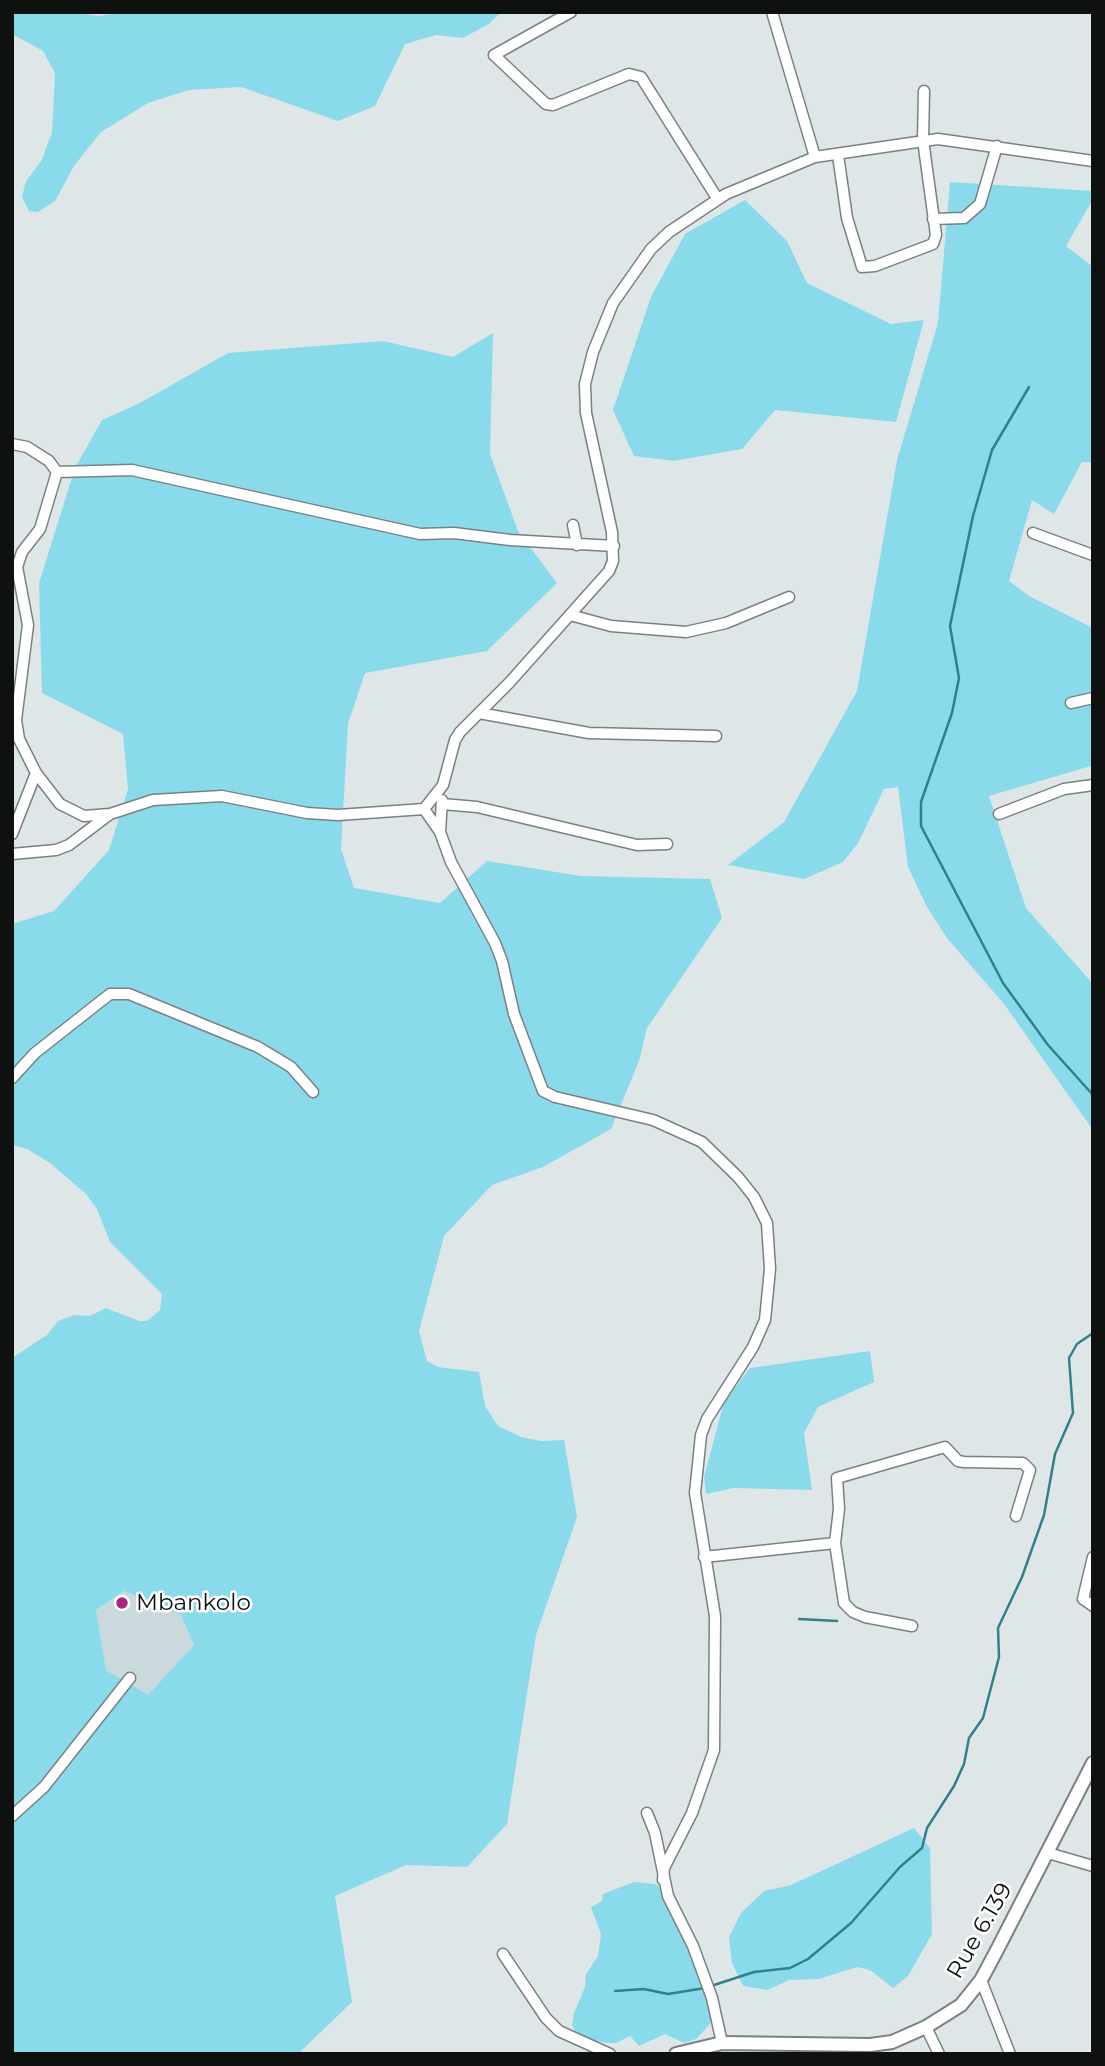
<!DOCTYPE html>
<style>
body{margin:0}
#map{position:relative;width:1105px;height:2066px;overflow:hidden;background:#dfe6e7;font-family:Montserrat,sans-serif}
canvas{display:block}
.frame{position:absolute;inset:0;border:14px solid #0f1111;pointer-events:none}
</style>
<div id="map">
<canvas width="1105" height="2066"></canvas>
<div class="frame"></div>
</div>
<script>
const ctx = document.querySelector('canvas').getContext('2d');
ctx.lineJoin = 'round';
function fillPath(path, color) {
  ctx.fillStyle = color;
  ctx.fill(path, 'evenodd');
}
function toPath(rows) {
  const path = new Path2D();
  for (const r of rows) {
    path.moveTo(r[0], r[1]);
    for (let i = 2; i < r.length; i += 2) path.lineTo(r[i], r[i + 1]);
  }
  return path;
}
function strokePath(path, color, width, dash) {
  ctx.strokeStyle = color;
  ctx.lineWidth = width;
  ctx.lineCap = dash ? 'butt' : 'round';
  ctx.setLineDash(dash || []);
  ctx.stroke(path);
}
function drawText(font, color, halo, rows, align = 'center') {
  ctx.font = font + ' Montserrat,sans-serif';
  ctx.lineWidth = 5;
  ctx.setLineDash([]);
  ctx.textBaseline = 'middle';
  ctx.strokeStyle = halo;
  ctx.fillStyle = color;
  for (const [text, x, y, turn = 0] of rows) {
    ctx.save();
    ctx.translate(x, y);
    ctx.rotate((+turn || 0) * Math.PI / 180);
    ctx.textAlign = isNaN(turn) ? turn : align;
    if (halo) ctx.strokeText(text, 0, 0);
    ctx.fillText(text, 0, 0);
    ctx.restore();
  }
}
fillPath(toPath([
 [124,1591,181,1615,194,1645,148,1696,106,1670,96,1610]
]), '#cad9dc');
fillPath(toPath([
 [12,12,69,12,99,16,123,12,501,12,489,24,463,38,436,35,405,44,375,106,338,121,241,87,189,90,148,103,101,132,74,166,55,201,38,212,29,211,22,197,26,181,42,160,52,132,55,73,43,51,12,34],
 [950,182,1093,191,1093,199,1066,246,1093,267,1093,462,1082,462,1054,514,1032,500,1009,581,1029,596,1093,628,1091,766,989,796,1026,908,1093,984,1093,1130,1004,1004,947,938,927,907,908,867,898,787,884,789,858,843,843,862,804,879,728,865,784,822,857,691,897,460,938,323],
 [745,200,787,241,807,283,891,324,924,320,896,422,775,410,742,449,674,461,634,456,613,410,651,297,685,234],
 [493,333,490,454,518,531,557,583,487,651,365,673,348,724,341,849,354,888,440,903,487,861,581,876,710,879,722,918,647,1028,639,1061,611,1129,543,1167,492,1185,444,1236,419,1331,427,1361,438,1367,479,1372,485,1406,498,1426,521,1437,541,1441,564,1440,577,1517,536,1635,507,1824,467,1867,406,1865,335,1896,352,2002,298,2054,12,2054,12,1358,47,1335,58,1321,74,1315,90,1316,106,1308,139,1321,147,1321,160,1310,162,1294,110,1242,97,1209,86,1194,50,1163,27,1149,12,1145,12,924,54,911,109,850,128,789,123,734,42,693,39,583,75,468,102,420,138,404,228,353,383,341,453,357],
 [124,1591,181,1615,194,1645,148,1695,106,1670,96,1610],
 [870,1351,874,1382,818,1407,804,1433,812,1490,733,1488,706,1494,704,1477,724,1402,750,1368],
 [914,1828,930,1848,932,1934,908,1976,893,1988,870,1970,857,1967,819,1979,789,1980,767,1990,743,1986,732,1963,729,1937,741,1913,764,1891,791,1885],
 [634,1882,655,1884,671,1893,693,1960,714,2007,710,2024,696,2039,684,2043,665,2034,639,2046,630,2036,616,2043,607,2043,578,2037,572,2025,574,2013,585,1987,586,1974,598,1956,601,1934,591,1907,602,1901,603,1894]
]), '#89dbeb');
strokePath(toPath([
 [1029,387,992,450,973,516,950,626,959,678,952,713,921,802,921,826,1003,983,1048,1045,1093,1095],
 [799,1619,837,1621],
 [711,1986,754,1972,790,1968,808,1959,851,1923,900,1867,922,1848,927,1828,954,1786,964,1764,969,1738,983,1718,999,1657,998,1628,1022,1577,1044,1515,1055,1454,1073,1413,1069,1358,1077,1344,1093,1333],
 [615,1991,644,1989,668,1994,705,1988]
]), '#31808e', 2.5);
const minor = toPath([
 [571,12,494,55,546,104,553,105,629,74,641,77,717,198],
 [772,12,815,157],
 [838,155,847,218,862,267,875,266,933,244,936,235,923,140,924,91],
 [933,219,964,218,980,204,997,146],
 [12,444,27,447,49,461,57,472,40,529,22,552,17,567,28,625,16,720,19,739,36,773,60,804,84,816,110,814],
 [57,472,132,470,420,534,454,533,510,540,614,546],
 [573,525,577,545],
 [1033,533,1093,555],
 [570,615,611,626,686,632,726,623,789,597],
 [1071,703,1093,698],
 [479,713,589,733,716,736],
 [442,804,477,807,637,845,667,844],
 [424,809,440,832,451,862,495,943,502,961,514,1014,543,1091,555,1097,653,1120,702,1142,738,1177,754,1197,767,1223,770,1269,765,1320,753,1347,707,1419,701,1435,695,1493,715,1616,714,1750,692,1813,664,1868,663,1880],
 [999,814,1064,789,1093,785],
 [440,832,442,800],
 [12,834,36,773],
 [12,854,56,850,69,845,110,814,153,800,222,796,307,813,338,815,424,809,443,785,455,740,460,732,509,683,609,571,613,561,612,532,586,413,585,384,593,352,613,303,651,249,669,232,726,194,815,157,938,139,1093,161],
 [12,1078,35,1053,110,994,129,994,258,1047,291,1067,313,1092],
 [704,1557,835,1543],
 [1093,1557,1083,1599,1093,1606],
 [912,1626,865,1617,853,1612,844,1603,835,1543,839,1509,837,1478,945,1447,958,1461,964,1462,1023,1463,1030,1470,1016,1516],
 [647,1813,655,1833,668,1896,693,1946,712,1998,722,2043],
 [12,1816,44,1787,130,1678],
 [1048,1853,1093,1866],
 [503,1954,546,2018,559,2031,610,2054],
 [981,1980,1010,2054],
 [926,2027,939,2054]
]);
const tertiary = toPath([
 [676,2054,722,2043,870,2045,892,2042,926,2027,961,2005,981,1980,997,1950,1093,1763]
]);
strokePath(minor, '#7b8082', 13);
strokePath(tertiary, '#7b8082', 16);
strokePath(minor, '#fff', 10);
strokePath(tertiary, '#fff', 12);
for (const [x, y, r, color] of [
 [122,1603,7,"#a4297d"]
]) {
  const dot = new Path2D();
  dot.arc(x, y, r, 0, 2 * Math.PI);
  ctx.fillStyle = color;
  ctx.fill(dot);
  strokePath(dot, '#fff', 2.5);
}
drawText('23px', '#0f1111', '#fff', [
 ["Mbankolo",136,1603]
], 'left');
drawText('23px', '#0f1111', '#fff', [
 ["Rue 6.139",980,1931,-60]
]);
</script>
